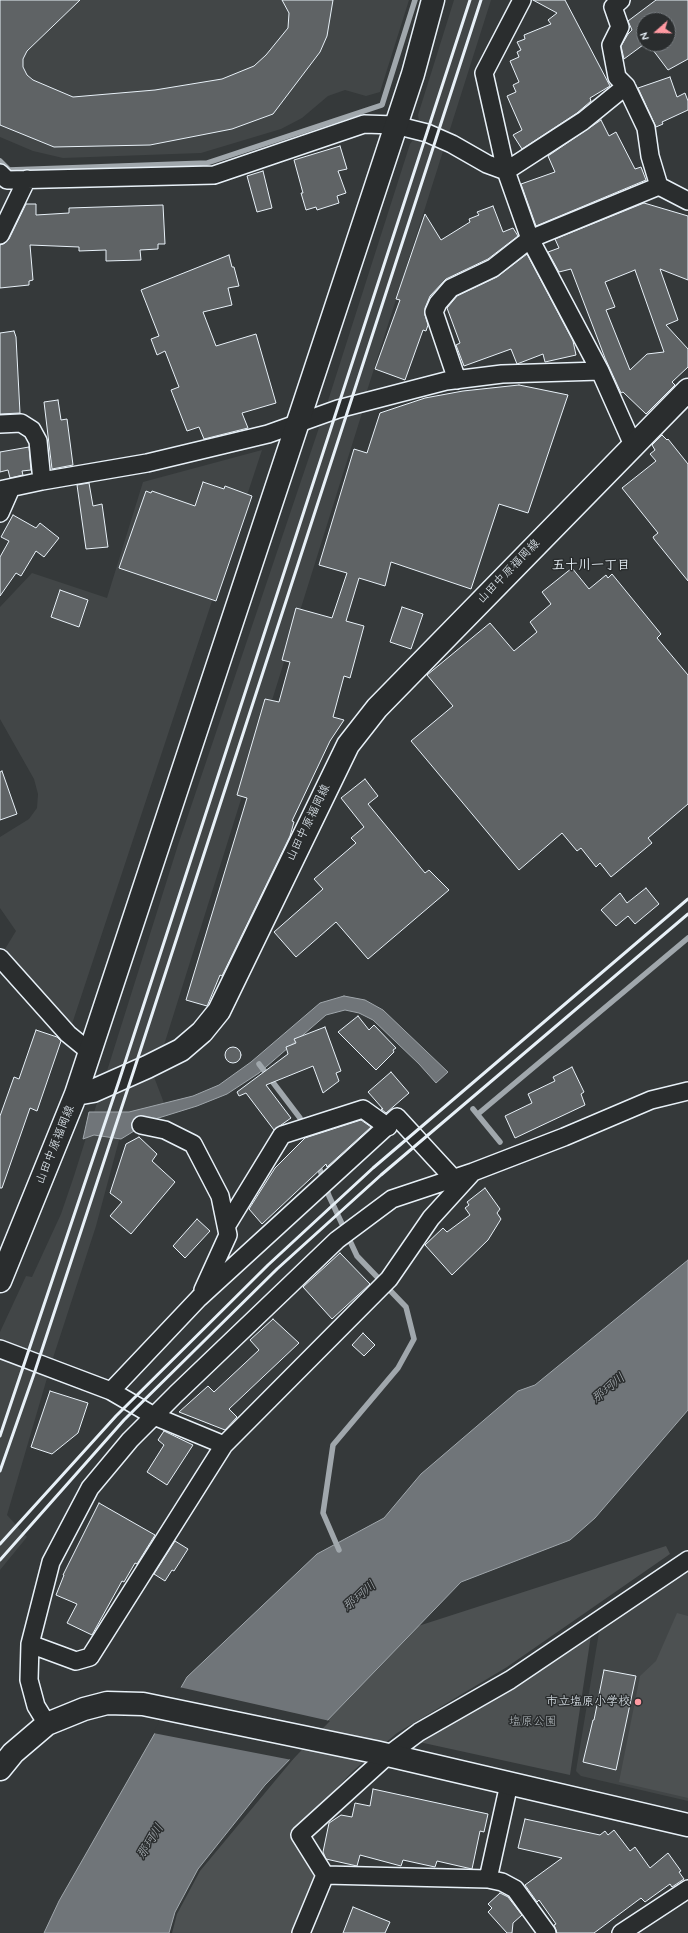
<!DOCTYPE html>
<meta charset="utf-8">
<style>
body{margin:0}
#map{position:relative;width:688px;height:1933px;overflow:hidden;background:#35393a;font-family:Mynerve,sans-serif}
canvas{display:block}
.north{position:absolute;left:636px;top:12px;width:40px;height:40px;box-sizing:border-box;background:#2a2d2e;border:1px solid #767b7f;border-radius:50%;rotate:250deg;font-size:11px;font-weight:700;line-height:16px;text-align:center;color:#e8f1f8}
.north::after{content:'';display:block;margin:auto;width:14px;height:18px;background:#ff9aa2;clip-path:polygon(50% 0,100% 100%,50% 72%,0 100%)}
</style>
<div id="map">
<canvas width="688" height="1933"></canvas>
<div class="north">N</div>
</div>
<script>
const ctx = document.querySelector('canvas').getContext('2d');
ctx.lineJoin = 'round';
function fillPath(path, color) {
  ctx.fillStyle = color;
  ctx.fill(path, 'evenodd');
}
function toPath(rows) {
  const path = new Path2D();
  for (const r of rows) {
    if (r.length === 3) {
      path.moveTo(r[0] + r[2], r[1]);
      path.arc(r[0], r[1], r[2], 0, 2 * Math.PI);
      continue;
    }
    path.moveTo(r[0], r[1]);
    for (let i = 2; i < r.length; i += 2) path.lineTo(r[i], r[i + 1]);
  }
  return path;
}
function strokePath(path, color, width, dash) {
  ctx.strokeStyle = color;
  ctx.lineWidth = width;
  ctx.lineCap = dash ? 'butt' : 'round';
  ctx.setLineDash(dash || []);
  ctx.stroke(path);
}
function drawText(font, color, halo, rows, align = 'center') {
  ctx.font = font + ' Mynerve,"Klee One",sans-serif';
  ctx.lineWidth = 3;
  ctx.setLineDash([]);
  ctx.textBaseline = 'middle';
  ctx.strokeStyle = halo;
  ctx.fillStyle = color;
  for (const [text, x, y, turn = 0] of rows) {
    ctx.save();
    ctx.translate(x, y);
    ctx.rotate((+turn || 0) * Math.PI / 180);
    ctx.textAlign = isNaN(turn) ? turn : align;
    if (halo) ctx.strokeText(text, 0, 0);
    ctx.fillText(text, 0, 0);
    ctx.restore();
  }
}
fillPath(toPath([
 [0,0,409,0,380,92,366,96,345,90,328,96,302,118,281,129,201,153,63,158,33,151,0,137],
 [454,0,491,0,366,394,362,413,154,1077,164,1103,125,1118,96,1226,52,1361,7,1515,27,1537,0,1570,0,1332,26,1276,32,1277,61,1214,74,1176,178,845,327,404,410,144,413,140,419,121,418,115],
 [262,450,72,1024,5,949,16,931,0,908,0,837,29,819,37,808,38,794,34,779,0,719,0,607,32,573,107,598,143,482],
 [688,1569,688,1801,581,1776,576,1771,599,1632]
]), '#424647');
fillPath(toPath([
 [666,1546,670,1554,507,1667,397,1733,353,1771,293,1833,318,1872,294,1933,172,1933,177,1914,200,1871,294,1758,412,1628],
 [677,1613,688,1616,688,1798,619,1782,640,1676,656,1661],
 [591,1635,570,1775,419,1742]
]), '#4d5152');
const water = toPath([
 [344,996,365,1000,383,1010,448,1072,436,1083,419,1064,373,1020,359,1013,345,1010,326,1015,259,1073,227,1094,197,1106,152,1120,121,1139,94,1135,83,1139,89,1112,129,1112,193,1096,219,1085,251,1062,320,1003,344,996],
 [688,1260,688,1410,595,1518,570,1540,461,1582,265,1785,198,1869,175,1912,169,1933,44,1933,59,1901,187,1677,317,1554,384,1518,421,1474,518,1391,535,1385,688,1260]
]);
fillPath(water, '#707579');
strokePath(water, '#a0a7ac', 1);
fillPath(toPath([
 [179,1687,330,1721,292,1760,153,1733]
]), '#35393a');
strokePath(toPath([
 [0,161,9,170,207,163,382,105,415,0],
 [259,1064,300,1118,310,1143],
 [473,1109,500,1142],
 [478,1114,688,938],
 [318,1164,329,1196,357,1256,406,1307,414,1339,398,1368,333,1445,323,1513,339,1550]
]), '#a0a7ac', 5.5);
const building = toPath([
 [0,0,80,0,27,51,23,59,23,67,27,75,33,80,73,97,155,90,222,79,254,66,266,55,288,28,289,13,282,0,333,0,327,36,320,52,273,114,232,129,150,145,54,147,0,125,0,0],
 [533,0,565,0,610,86,590,98,591,101,577,113,522,149,513,135,522,130,507,96,516,92,513,85,519,82,510,61,519,57,517,52,521,50,517,42,525,39,524,35,551,24,548,20,557,13,533,0],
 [656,0,688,0,688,59,668,70,650,46,647,49,643,45,624,59,621,46,628,34,632,30,628,21,656,0],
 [644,20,668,20,668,44,644,44,644,20],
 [670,77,677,97,685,93,688,101,688,110,662,122,663,124,656,127,638,88,670,77],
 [601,120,609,136,616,132,635,169,641,167,646,180,536,226,521,184,555,172,548,156,601,120],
 [340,146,347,169,338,171,346,193,337,196,339,203,317,210,316,207,306,210,301,193,303,193,294,160,340,146],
 [263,171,272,208,257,212,247,176,263,171],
 [644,203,688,216,688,280,660,269,678,320,666,325,688,349,688,367,672,382,675,385,646,414,623,392,621,393,605,358,571,269,559,272,548,252,559,248,555,239,644,203],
 [635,270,664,352,647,354,630,370,606,310,615,307,605,282,635,270],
 [26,204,36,204,36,215,69,213,69,208,163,205,165,244,158,244,158,249,140,250,141,260,106,261,106,250,79,251,79,247,30,245,33,280,29,281,29,285,0,288,0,245,5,243,9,239,26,204],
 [493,206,503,232,513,228,518,236,488,259,446,279,430,296,425,308,425,315,428,325,426,331,423,330,405,380,375,369,400,300,396,299,425,214,441,240,470,222,469,219,479,215,477,212,493,206],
 [527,254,573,341,576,355,545,362,543,354,517,364,511,349,464,366,456,345,460,343,447,308,457,296,497,277,527,254],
 [229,255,232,267,234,267,239,286,228,288,232,305,203,312,216,346,256,334,276,403,242,413,248,428,204,439,199,427,187,431,171,390,179,387,165,351,157,355,151,339,159,336,141,290,229,255],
 [14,331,16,337,20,413,0,414,0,333,14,331],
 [519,385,568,395,528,513,499,504,471,589,391,562,385,586,359,578,346,621,364,626,350,678,344,676,333,717,344,720,330,741,292,821,294,822,290,836,222,976,220,975,208,1004,207,1006,186,1000,247,798,237,795,265,699,279,702,290,662,282,660,296,608,332,618,347,573,319,565,354,449,367,453,380,413,425,398,463,391,519,385],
 [58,400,61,420,67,419,73,465,52,469,44,402,58,400],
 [662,435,667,440,668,439,688,464,688,581,654,539,653,537,658,533,622,488,656,461,650,454,655,450,652,445,662,435],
 [29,447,31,470,22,471,23,475,10,478,8,470,0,472,0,452,29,447],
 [203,482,224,489,225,486,252,496,216,601,119,568,146,491,151,493,152,491,195,506,203,482],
 [89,483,93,506,102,504,108,547,86,549,77,485,89,483],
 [13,515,36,528,40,523,59,538,44,557,36,551,21,576,16,573,0,596,0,557,9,541,1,537,13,515],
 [572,568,589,589,606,575,608,578,612,574,661,634,657,638,688,675,688,804,648,838,652,843,611,877,600,863,596,867,581,848,577,851,562,833,519,870,411,741,453,706,427,675,490,623,514,651,537,632,530,622,551,604,542,592,572,568],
 [60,590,88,600,79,627,51,617,60,590],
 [402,607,423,614,411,649,390,642,402,607],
 [2,771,17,814,0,820,0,772,2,771],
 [365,779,378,796,368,804,425,873,429,870,449,890,368,959,336,922,296,957,274,932,323,889,314,879,356,843,351,838,364,827,341,798,365,779],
 [646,888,659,904,635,924,628,916,616,926,601,910,620,893,627,903,646,888],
 [358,1016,369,1030,374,1025,396,1048,393,1050,394,1052,376,1070,338,1032,358,1016],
 [325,1027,341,1071,336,1073,339,1081,323,1093,313,1066,266,1085,291,1118,274,1130,246,1093,239,1096,237,1092,288,1054,286,1047,296,1043,294,1039,325,1027],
 [36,1030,57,1037,61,1041,37,1111,30,1108,2,1188,0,1188,0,1116,14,1077,19,1079,36,1030],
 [233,1055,8],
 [572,1067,584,1092,581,1094,585,1105,515,1138,505,1116,532,1103,528,1094,555,1081,553,1077,572,1067],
 [391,1072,409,1093,386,1113,381,1109,383,1109,368,1092,391,1072],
 [361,1120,371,1127,327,1167,326,1164,262,1224,249,1209,275,1168,305,1138,361,1120],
 [139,1137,157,1154,152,1161,175,1182,131,1234,110,1216,122,1202,110,1193,126,1144,139,1137],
 [485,1188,500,1209,497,1213,501,1219,488,1240,452,1275,425,1245,443,1228,447,1232,470,1215,465,1208,469,1205,467,1202,485,1188],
 [197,1219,210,1231,185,1258,173,1246,197,1219],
 [340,1253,370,1284,332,1319,303,1287,340,1253],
 [273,1319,299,1343,229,1409,237,1417,225,1430,179,1412,208,1386,214,1392,259,1350,250,1340,273,1319],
 [363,1333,375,1345,364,1356,352,1345,363,1333],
 [50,1391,88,1403,78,1433,52,1454,31,1447,50,1391],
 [164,1431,193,1445,167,1485,147,1472,164,1445,158,1440,164,1431],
 [99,1503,155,1535,137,1564,135,1563,124,1582,122,1581,92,1635,67,1623,77,1604,56,1595,64,1575,63,1575,99,1503],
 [175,1541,188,1549,174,1571,172,1570,165,1581,154,1574,175,1541],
 [604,1670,636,1676,616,1770,583,1762,593,1720,594,1720,604,1670],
 [373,1789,488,1814,484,1832,480,1831,472,1869,437,1861,435,1867,403,1860,401,1866,360,1855,357,1866,326,1859,323,1852,329,1823,341,1815,352,1817,355,1803,370,1806,373,1789],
 [525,1819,600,1835,605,1831,608,1835,614,1830,630,1851,635,1847,650,1868,668,1853,681,1871,679,1872,684,1879,672,1887,670,1884,645,1902,641,1898,594,1933,557,1933,554,1925,556,1924,539,1900,537,1902,525,1885,562,1858,518,1848,525,1819],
 [500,1893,508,1897,522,1915,513,1923,512,1933,507,1933,488,1912,492,1908,488,1904,500,1893],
 [353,1907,390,1922,385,1933,343,1933,353,1907]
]);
fillPath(building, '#5f6365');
strokePath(building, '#e8f1f8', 1);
const street = toPath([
 [522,0,484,73,506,171,530,239,600,371],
 [621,0,613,7,620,27,611,45,617,77,626,86,646,128,650,156,659,186,688,201],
 [0,173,7,180,214,175,364,124,395,125,427,133,452,144,487,164,506,171,583,121,626,86],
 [0,235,27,179],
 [457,380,434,312,438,303,451,288,493,268,530,239,659,186],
 [0,424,21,423,32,430,38,441,42,481],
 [0,490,42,481,147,463,268,434,338,409,446,381,502,374,600,371,633,445],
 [0,513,11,488],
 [0,958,68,1034,90,1052],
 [141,1125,165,1130,193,1144,220,1196,228,1235,203,1290],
 [227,1225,282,1135,363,1109,388,1127],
 [0,1349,111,1391,199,1298,397,1117,454,1179],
 [111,1391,154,1416,224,1445],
 [30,1644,76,1661,90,1657,224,1445,389,1279,431,1218,471,1174],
 [47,1724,36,1706,29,1680,30,1644,51,1562,90,1488,130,1440,176,1394,337,1240,392,1199,473,1172,564,1137,651,1100,688,1091],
 [325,1875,488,1879,502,1882,515,1889,547,1933],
 [488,1879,509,1784],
 [301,1933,325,1875,300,1835,387,1756,419,1732,510,1680,688,1560],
 [621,1933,688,1889]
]);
const secondary = toPath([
 [76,1094,93,1091,147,1067,181,1050,202,1032,219,1011,348,745,377,708,688,390],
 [0,1281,76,1094,413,74,433,0],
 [0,1769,13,1753,47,1724,84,1709,107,1703,143,1704,375,1752,688,1825]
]);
strokePath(street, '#e8f1f8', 20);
strokePath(secondary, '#e8f1f8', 25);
strokePath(street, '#2a2d2e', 17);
strokePath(secondary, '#2a2d2e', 22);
strokePath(toPath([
 [0,1436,119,1081,470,0],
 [0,1471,34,1374,133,1073,481,0],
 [0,1544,116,1416,268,1265,373,1168,688,899],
 [0,1560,124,1420,277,1269,381,1175,688,914]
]), '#e8f1f8', 3);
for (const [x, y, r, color] of [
 [638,1702,4,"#ff9aa2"]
]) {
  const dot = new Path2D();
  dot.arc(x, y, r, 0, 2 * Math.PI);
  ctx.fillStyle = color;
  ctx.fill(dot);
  strokePath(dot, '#2a2d2e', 1.5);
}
drawText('12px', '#e8f1f8', '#2a2d2e', [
 ["山田中原福岡線",509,572,-46],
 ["山田中原福岡線",309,823,-64],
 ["山田中原福岡線",56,1145,-68]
]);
drawText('12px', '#e8f1f8', '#2a2d2e', [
 ["市立塩原小学校",630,1702]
], 'right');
drawText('12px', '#b2b9be', '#2a2d2e', [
 ["塩原公園",533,1722]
]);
drawText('bold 13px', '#e8f1f8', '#2a2d2e', [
 ["五十川一丁目",591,566]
]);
drawText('italic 13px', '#acb3b8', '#2a2d2e', [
 ["那珂川",609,1389,-40],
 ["那珂川",360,1597,-41],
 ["那珂川",151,1842,-58]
]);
</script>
